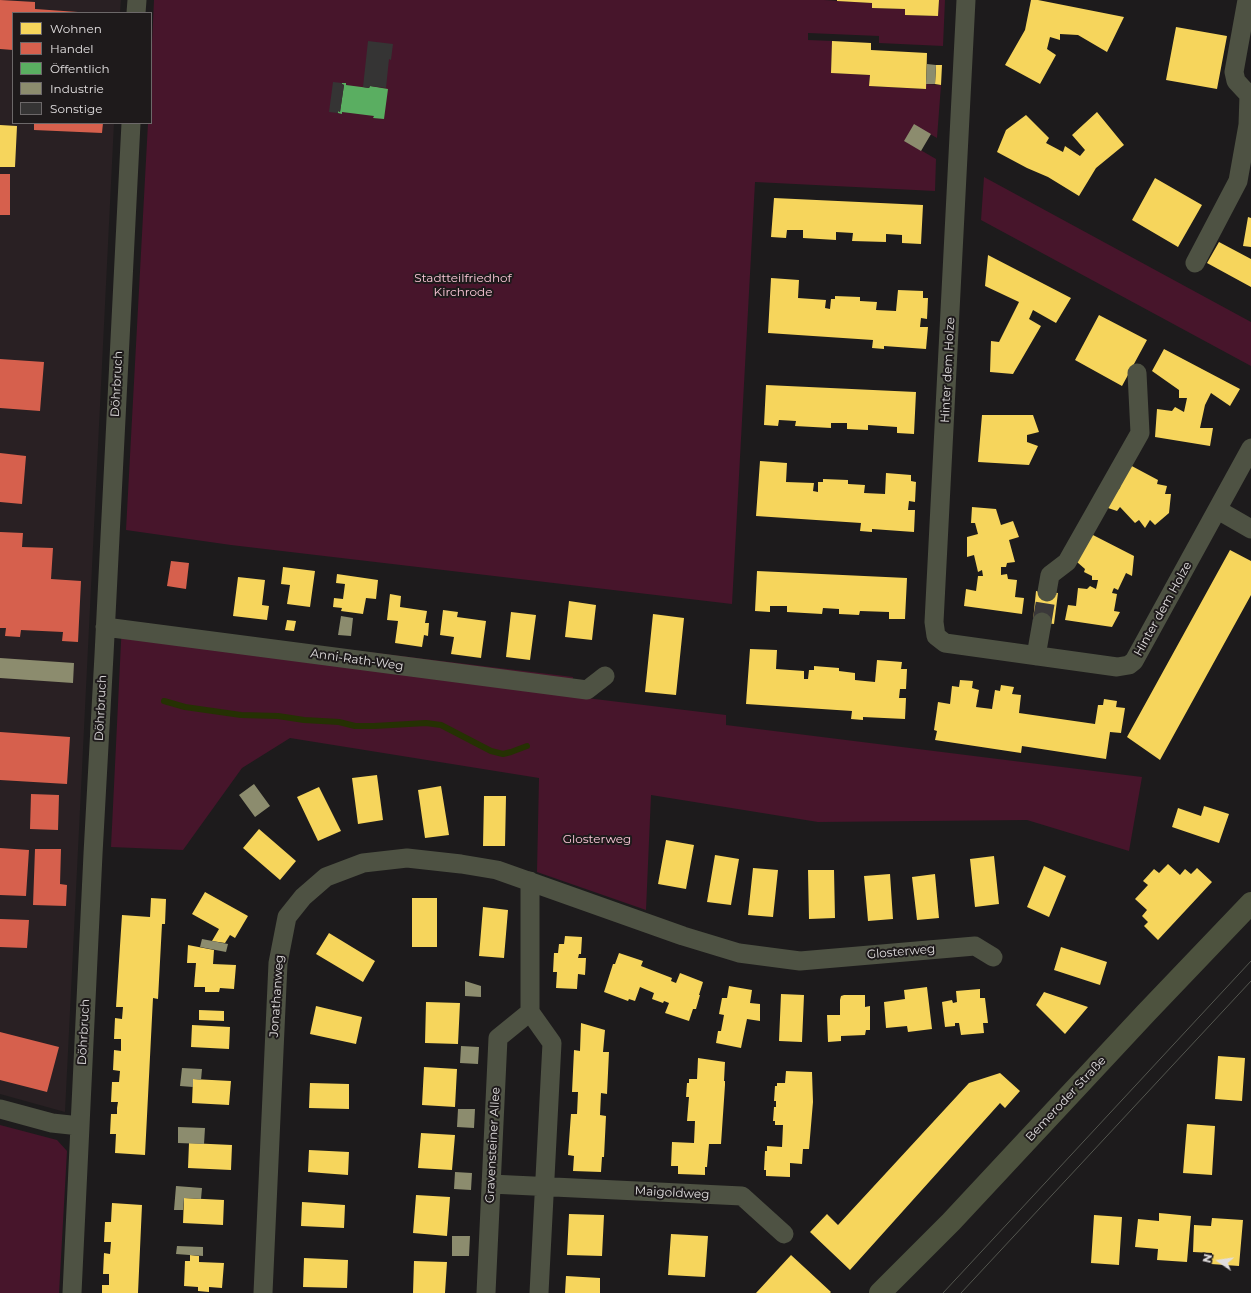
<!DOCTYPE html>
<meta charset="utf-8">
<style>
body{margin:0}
#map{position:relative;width:1251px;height:1293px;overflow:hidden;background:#1d1b1c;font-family:Montserrat,sans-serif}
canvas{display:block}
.legend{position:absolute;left:12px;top:12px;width:140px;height:112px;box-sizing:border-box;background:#1e1a1b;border:1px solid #6c6869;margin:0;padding:5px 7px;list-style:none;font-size:12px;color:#e1dedf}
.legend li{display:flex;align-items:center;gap:8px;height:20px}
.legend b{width:20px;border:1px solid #6c6869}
.north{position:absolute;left:1199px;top:1241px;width:40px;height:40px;-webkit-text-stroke:3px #1e1a1b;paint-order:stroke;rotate:283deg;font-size:11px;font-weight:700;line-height:16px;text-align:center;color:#e1dedf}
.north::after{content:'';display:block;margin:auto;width:14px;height:18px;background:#e1dedf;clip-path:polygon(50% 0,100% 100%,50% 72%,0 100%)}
</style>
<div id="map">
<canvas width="1251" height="1293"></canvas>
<ul class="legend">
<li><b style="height:11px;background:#f6d55c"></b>Wohnen</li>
<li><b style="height:11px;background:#d6604d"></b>Handel</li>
<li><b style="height:11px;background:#5aae61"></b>Öffentlich</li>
<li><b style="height:11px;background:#8c8c6e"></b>Industrie</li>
<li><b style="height:11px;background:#353434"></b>Sonstige</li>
</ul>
<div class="north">N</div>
</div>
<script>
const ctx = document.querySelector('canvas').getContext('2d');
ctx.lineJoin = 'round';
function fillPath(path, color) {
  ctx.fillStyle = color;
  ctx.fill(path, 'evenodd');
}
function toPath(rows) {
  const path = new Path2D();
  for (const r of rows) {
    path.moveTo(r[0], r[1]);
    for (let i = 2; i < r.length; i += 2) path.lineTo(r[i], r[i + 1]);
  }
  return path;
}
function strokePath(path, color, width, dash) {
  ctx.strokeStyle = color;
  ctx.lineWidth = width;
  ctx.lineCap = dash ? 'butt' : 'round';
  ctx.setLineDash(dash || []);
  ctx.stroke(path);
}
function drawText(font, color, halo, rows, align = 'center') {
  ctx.font = font + ' Montserrat,sans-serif';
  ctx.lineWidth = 4;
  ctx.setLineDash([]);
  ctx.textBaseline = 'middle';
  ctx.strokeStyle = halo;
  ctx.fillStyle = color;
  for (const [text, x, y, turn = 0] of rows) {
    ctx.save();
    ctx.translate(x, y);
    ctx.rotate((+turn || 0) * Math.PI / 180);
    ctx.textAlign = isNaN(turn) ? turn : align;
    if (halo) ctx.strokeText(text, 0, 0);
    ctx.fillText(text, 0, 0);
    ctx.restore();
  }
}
fillPath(toPath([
 [0,0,121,0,120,13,13,13,13,123,114,123,65,1112,0,1094]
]), '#292023');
fillPath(toPath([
 [154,0,824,0,872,3,873,8,905,9,906,15,938,16,939,0,945,0,943,46,879,43,879,36,808,33,808,40,832,41,831,73,870,75,869,86,925,89,926,84,941,85,937,138,914,125,905,141,936,159,935,191,755,182,732,604,231,545,126,530,148,123,151,123,151,66],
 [984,177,1251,322,1251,366,981,220],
 [122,622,573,677,570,696,726,715,726,725,1142,777,1129,851,1027,820,818,822,651,795,646,910,537,872,539,778,290,738,242,768,183,850,111,847],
 [0,1125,57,1140,67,1151,59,1293,0,1293]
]), '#47152b');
fillPath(toPath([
 [837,0,939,0,938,16,905,15,905,9,872,8,872,3,837,1],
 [1031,0,1038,0,1124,17,1107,52,1078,35,1060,34,1060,40,1050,37,1047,49,1056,55,1040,84,1005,65,1025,30],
 [1176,27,1227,36,1217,89,1166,80],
 [832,41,871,43,871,50,927,53,926,89,869,86,870,75,831,73],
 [936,65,942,65,941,85,935,84],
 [1097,112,1124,145,1096,168,1079,196,1048,177,1027,168,997,152,1006,130,1026,115,1049,138,1046,143,1063,152,1065,146,1080,156,1085,150,1072,135],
 [0,125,17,126,15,167,0,167],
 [1155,178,1202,205,1178,247,1132,220],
 [774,198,923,205,921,244,902,243,902,235,886,234,886,242,852,241,853,233,836,232,836,240,803,238,803,230,787,230,786,238,771,237],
 [1248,217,1251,218,1251,247,1243,246],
 [1219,242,1251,259,1251,287,1207,263],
 [988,255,1071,298,1056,323,1033,310,1029,319,1041,326,1013,374,990,372,991,341,999,342,1019,302,985,286],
 [771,278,799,280,798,298,826,300,825,308,830,309,831,299,835,299,835,296,860,297,860,301,877,302,876,310,896,311,898,290,923,291,923,298,928,298,927,319,921,318,920,327,928,327,926,349,884,346,884,349,872,348,873,340,768,333],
 [1099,315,1147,340,1122,386,1075,360],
 [1164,349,1240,389,1230,406,1211,393,1205,405,1200,428,1213,428,1210,446,1155,437,1157,409,1172,411,1175,407,1184,412,1187,398,1179,398,1179,390,1152,371],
 [766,385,916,392,914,434,897,433,897,427,868,425,868,430,847,429,847,423,831,423,831,428,795,426,796,421,779,420,778,426,764,425],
 [982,415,1033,415,1039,432,1027,435,1027,442,1038,446,1029,465,978,462],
 [760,461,787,463,786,482,814,483,813,491,818,492,818,482,823,482,823,479,848,480,848,484,865,485,864,493,885,494,886,473,911,475,911,481,916,482,915,502,909,501,908,510,915,510,914,532,872,529,872,532,860,531,861,523,756,516],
 [1128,464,1158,480,1157,484,1167,486,1165,494,1171,494,1169,513,1155,525,1150,520,1145,528,1139,520,1135,523,1120,507,1117,511,1105,507,1110,495,1120,488,1122,474],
 [972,507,996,509,1001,525,1013,521,1019,537,1009,540,1015,562,1007,563,1006,567,1001,567,1001,575,1007,574,1008,579,1017,580,1015,597,1024,598,1022,614,964,606,966,589,976,591,978,576,983,576,982,570,978,572,974,555,967,557,967,537,978,534,975,523,971,523],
 [1091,534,1134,556,1132,576,1126,573,1118,590,1114,588,1113,590,1112,593,1117,594,1114,611,1120,612,1112,627,1065,620,1068,605,1076,606,1078,588,1087,589,1090,586,1096,589,1097,585,1098,580,1092,580,1092,576,1084,572,1085,569,1077,562],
 [1230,550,1251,561,1251,595,1160,760,1127,737],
 [283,567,315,571,310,607,287,604,290,585,281,584],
 [757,571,907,578,905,619,889,619,889,612,860,611,859,615,839,614,839,609,823,608,822,614,787,612,787,606,770,606,770,612,755,611],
 [337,574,378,580,376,599,366,598,363,614,341,611,342,608,333,607,334,598,343,599,345,584,336,583],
 [238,577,265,580,262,605,269,606,267,620,233,616],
 [1036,591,1058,593,1054,624,1033,621],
 [390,594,401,596,400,607,427,611,425,623,429,623,428,636,424,635,422,647,395,643,398,621,387,620],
 [569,601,596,605,592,640,565,637],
 [443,610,458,612,457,617,486,621,481,658,451,654,454,637,440,635],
 [511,612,536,615,530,660,506,657],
 [653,614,684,618,676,695,645,692],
 [287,620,296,621,294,631,285,630],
 [750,649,777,650,776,669,804,671,804,679,808,679,809,670,814,670,814,666,839,668,839,671,855,673,855,680,875,682,877,660,902,662,901,669,907,669,906,689,900,689,899,698,906,698,905,719,863,717,863,720,851,719,852,711,746,704],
 [960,680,973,681,972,688,979,690,976,707,992,709,995,690,1000,691,1001,685,1014,687,1012,694,1021,695,1019,713,1095,724,1098,705,1103,705,1104,699,1117,701,1116,707,1125,708,1121,733,1110,732,1106,759,1022,746,1021,753,935,740,937,731,934,730,938,702,950,704,952,686,959,687],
 [377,775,383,820,358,824,352,778],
 [441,786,449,835,425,838,418,790],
 [319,787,341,831,318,841,297,797],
 [484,796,506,796,505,846,483,846],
 [1204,806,1229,814,1219,843,1172,827,1178,808,1201,816],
 [259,829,296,861,280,880,243,848],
 [666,840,694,845,686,889,658,884],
 [715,855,739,859,731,905,707,902],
 [994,856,999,904,975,907,970,859],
 [1168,864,1180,875,1185,869,1191,874,1197,868,1212,882,1158,940,1144,926,1148,922,1142,916,1147,910,1135,899,1148,885,1143,881,1154,869,1159,873],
 [1044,866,1066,876,1049,917,1027,907],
 [753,868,778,870,773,917,748,915],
 [808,870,834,870,835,918,809,919],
 [890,874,893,919,868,921,864,876],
 [935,874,939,918,917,920,912,877],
 [205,892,248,916,235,938,230,935,225,943,212,941,219,929,192,914],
 [151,898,166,899,165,924,162,924,158,999,153,998,145,1155,115,1153,116,1134,110,1134,111,1114,117,1114,117,1108,118,1102,111,1102,112,1082,119,1082,120,1071,113,1070,114,1050,121,1051,121,1039,114,1039,115,1018,122,1019,123,1007,116,1007,122,915,150,917],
 [412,898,437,898,437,947,412,947],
 [483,907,508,910,504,958,479,956],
 [329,933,375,961,363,982,316,954],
 [565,936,582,937,581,954,579,954,578,958,586,958,585,975,578,974,577,989,556,988,557,972,553,972,554,953,558,953,559,944,564,944],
 [188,945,214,950,213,964,236,965,234,989,220,988,219,992,205,992,205,987,194,987,196,963,187,963],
 [1061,947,1107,962,1100,985,1054,970],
 [619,953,643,961,641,966,672,978,671,981,676,983,680,973,703,982,699,995,700,995,696,1009,693,1009,689,1021,665,1013,669,1003,664,1001,663,1003,652,999,654,993,640,987,635,1001,629,999,628,1001,604,992,613,964,615,964],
 [729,986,752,990,750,1003,760,1004,760,1021,747,1019,741,1048,716,1043,718,1031,721,1031,724,1015,719,1014,722,998,727,998],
 [927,987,932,1029,908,1032,907,1026,886,1028,884,1002,905,999,904,990],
 [980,989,980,998,985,998,988,1023,983,1023,984,1033,961,1035,959,1023,955,1023,955,1026,945,1027,942,1002,952,1000,953,1003,957,1002,956,991],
 [1044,992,1088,1007,1065,1034,1036,1005],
 [781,994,804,995,802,1042,779,1041],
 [844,995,865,995,865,1007,870,1006,870,1030,866,1030,865,1035,841,1036,841,1041,828,1042,827,1015,840,1015,840,1000,841,996],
 [426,1002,460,1003,458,1044,425,1043],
 [316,1006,362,1017,356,1044,310,1034],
 [199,1010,224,1011,224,1021,199,1020],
 [581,1023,605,1030,603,1052,609,1052,607,1094,601,1093,600,1115,606,1116,604,1157,602,1157,601,1172,573,1171,574,1156,568,1155,571,1114,577,1114,578,1092,572,1092,574,1050,580,1051],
 [192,1025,230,1027,229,1049,191,1047],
 [1218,1056,1245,1058,1242,1101,1215,1099],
 [698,1058,725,1062,724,1081,725,1081,725,1085,721,1144,709,1144,707,1167,705,1167,705,1175,678,1174,678,1166,671,1166,672,1142,694,1143,695,1121,687,1121,689,1097,686,1097,687,1083,689,1083,689,1079,697,1079],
 [424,1067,457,1069,455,1107,422,1105],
 [786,1071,812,1072,813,1102,809,1149,803,1149,802,1164,790,1163,790,1177,766,1176,766,1170,764,1170,765,1151,767,1151,767,1146,782,1147,783,1125,775,1125,775,1121,773,1121,774,1107,776,1107,776,1101,774,1101,775,1086,777,1086,777,1083,785,1083],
 [1000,1073,1020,1091,1005,1108,1000,1103,850,1270,810,1232,827,1214,838,1225,969,1083],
 [193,1079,231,1081,229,1105,192,1103],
 [310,1083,349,1084,349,1109,309,1108],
 [1187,1124,1215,1126,1212,1175,1183,1173],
 [421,1133,455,1135,452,1170,418,1168],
 [189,1143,232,1145,231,1170,188,1168],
 [309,1150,349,1152,348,1175,308,1172],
 [416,1195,450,1197,447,1236,413,1233],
 [184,1198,224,1200,223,1225,183,1223],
 [302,1202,345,1205,344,1228,301,1226],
 [112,1203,142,1205,138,1293,102,1293,102,1285,109,1285,109,1274,103,1274,104,1253,110,1254,111,1242,104,1242,105,1222,111,1222],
 [1159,1213,1191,1216,1187,1262,1157,1260,1158,1249,1135,1247,1138,1219,1159,1221],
 [569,1214,604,1215,602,1256,567,1255],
 [1094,1215,1122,1217,1119,1265,1091,1263],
 [1212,1218,1243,1220,1239,1266,1211,1264,1212,1253,1193,1252,1194,1225,1211,1226],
 [671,1234,708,1236,705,1277,668,1275],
 [190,1255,199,1256,199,1262,224,1263,222,1288,209,1287,209,1292,198,1291,198,1287,184,1286,185,1261,190,1261],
 [791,1255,831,1292,830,1293,756,1293],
 [304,1258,348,1260,347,1288,303,1287],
 [414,1261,447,1262,445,1293,413,1293],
 [566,1276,600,1278,600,1293,565,1293]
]), '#f6d55c');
fillPath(toPath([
 [0,0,35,2,35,9,78,12,78,13,13,13,13,50,0,49],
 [34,123,103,123,102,133,34,130],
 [0,174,10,174,10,215,0,215],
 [0,359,44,362,40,411,0,408],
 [0,453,26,456,22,504,0,502],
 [0,532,23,533,22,547,53,548,51,579,81,581,78,642,62,641,63,632,21,630,20,637,5,636,6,628,0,628],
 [171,561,189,563,186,589,167,586],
 [0,732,70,737,67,784,0,780],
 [31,794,59,795,58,830,30,829],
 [0,848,29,850,26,896,0,895],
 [35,849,61,849,60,884,67,885,66,906,33,905],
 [0,919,29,920,27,948,0,947],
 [0,1032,59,1047,47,1092,0,1080]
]), '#d6604d');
fillPath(toPath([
 [342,83,346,83,346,85,369,88,370,86,388,89,384,119,373,118,374,116,342,112,342,114,338,113,338,111,340,112,344,85,342,84]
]), '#5aae61');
fillPath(toPath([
 [927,64,936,65,935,84,926,84],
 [914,124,931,134,921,151,904,141],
 [341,616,353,618,351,636,338,635],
 [0,658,74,663,73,683,0,678],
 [254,784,270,806,255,817,239,795],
 [202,939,228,944,226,952,200,947],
 [465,981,481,986,481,997,465,996],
 [461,1046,479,1047,478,1064,460,1063],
 [182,1068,202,1069,201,1080,193,1079,193,1087,180,1086],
 [458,1109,475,1109,474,1128,457,1127],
 [178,1127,205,1128,204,1144,178,1143],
 [455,1172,472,1173,471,1190,454,1189],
 [176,1186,202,1188,201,1199,184,1198,183,1210,174,1210],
 [452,1236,470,1236,469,1256,452,1256],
 [177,1246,203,1247,203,1256,176,1254]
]), '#8c8c6e');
strokePath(toPath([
 [164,701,185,707,241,715,278,716,304,720,339,722,355,726,374,726,426,723,441,725,491,751,503,754,511,752,527,746]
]), '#253103', 6);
fillPath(toPath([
 [368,41,393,44,391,60,389,59,386,88,370,86,369,88,363,87],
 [333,82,342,83,342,84,344,85,340,112,338,111,338,113,329,112]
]), '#353434');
strokePath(toPath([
 [1042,622,1047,592]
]), '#3a3839', 19, [19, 10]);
strokePath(toPath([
 [966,0,934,622,936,636,945,643,1117,667,1129,665,1134,661,1251,448],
 [136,13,137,0],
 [1195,263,1238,181,1248,125,1249,95,1236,81,1234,72,1247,0],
 [1218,510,1251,529],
 [1047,592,1050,575,1067,562,1140,433,1137,373],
 [105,627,587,690,605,676],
 [1036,656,1042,622],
 [530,881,530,1012,552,1043,539,1293],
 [0,1109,52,1123,80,1126],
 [491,1184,742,1196,784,1234],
 [72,1293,93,854,104,655,131,123],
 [263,1293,278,963,287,917,303,897,326,877,363,863,407,858,461,864,497,870,683,936,739,953,800,961,975,946,993,957],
 [486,1293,498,1038,530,1012]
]), '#4e5243', 19);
strokePath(toPath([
 [880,1293,951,1222,1146,1013,1251,903]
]), '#4d523e', 22);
strokePath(toPath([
 [943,1293,1251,961],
 [961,1293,1251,981]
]), '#54564f', 1);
drawText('12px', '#fac7d7', '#1e1a1b', [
 ["Stadtteilfriedhof",463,278],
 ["Kirchrode",463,292],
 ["Glosterweg",597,839]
]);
drawText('12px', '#e1dedf', '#1e1a1b', [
 ["Hinter dem Holze",948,370,-87],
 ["Döhrbruch",117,384,-87],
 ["Hinter dem Holze",1163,609,-61],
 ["Anni-Rath-Weg",357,660,8],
 ["Döhrbruch",101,708,-87],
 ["Glosterweg",901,952,-5],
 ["Jonathanweg",277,996,-86],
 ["Döhrbruch",84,1032,-87],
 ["Bemeroder Straße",1066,1099,-47],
 ["Gravensteiner Allee",493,1145,-87],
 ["Maigoldweg",672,1193,3]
]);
</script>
